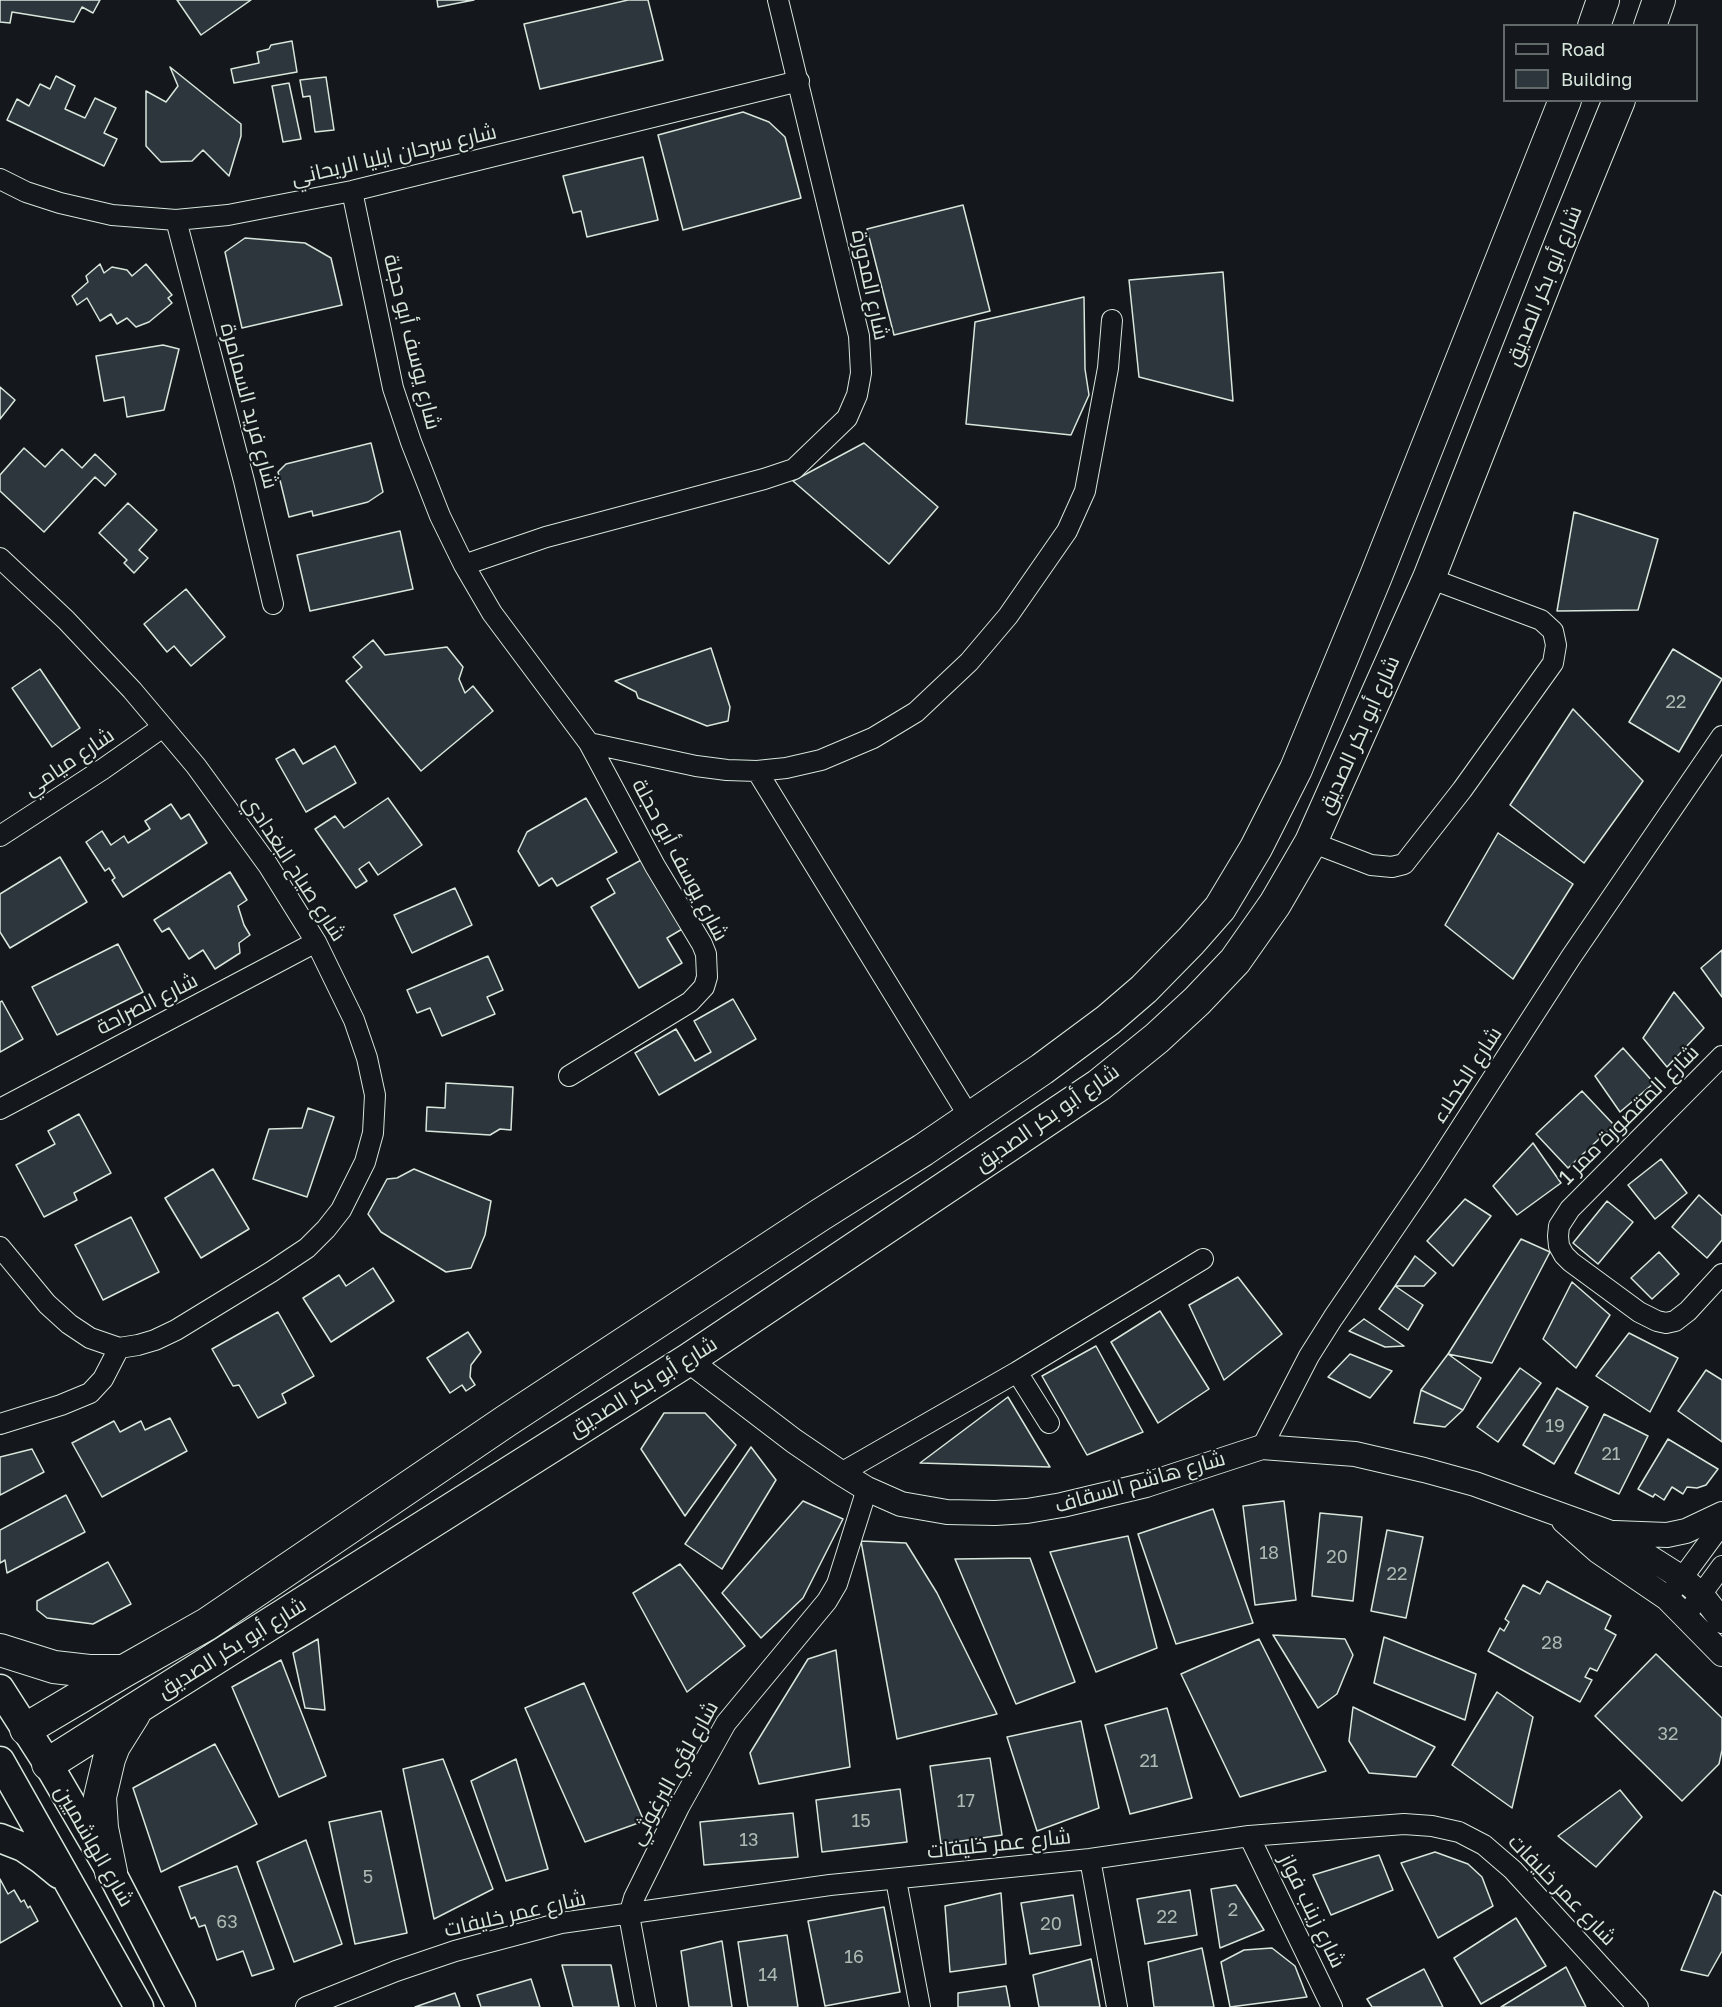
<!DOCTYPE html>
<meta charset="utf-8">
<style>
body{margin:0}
#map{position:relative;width:1722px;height:2007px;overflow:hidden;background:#14181c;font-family:"Golos Text",sans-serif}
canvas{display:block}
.legend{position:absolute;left:1503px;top:24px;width:195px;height:78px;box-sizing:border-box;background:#14181c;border:2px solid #626a69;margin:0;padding:8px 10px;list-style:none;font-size:18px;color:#d8e6dc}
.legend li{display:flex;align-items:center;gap:12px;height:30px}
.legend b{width:30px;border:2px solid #626a69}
</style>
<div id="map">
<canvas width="1722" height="2007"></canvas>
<ul class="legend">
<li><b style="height:8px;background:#14181c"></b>Road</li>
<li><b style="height:16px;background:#2c363c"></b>Building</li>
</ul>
</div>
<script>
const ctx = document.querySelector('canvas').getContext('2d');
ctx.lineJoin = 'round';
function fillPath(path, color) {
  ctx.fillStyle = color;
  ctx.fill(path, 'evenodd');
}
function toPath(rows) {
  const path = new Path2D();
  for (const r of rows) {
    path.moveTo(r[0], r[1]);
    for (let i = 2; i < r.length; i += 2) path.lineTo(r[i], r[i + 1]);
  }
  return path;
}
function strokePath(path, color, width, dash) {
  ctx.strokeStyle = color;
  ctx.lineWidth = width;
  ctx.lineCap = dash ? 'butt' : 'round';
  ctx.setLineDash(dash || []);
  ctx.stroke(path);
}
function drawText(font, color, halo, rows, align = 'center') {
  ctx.font = font + ' "Golos Text",Cairo,sans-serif';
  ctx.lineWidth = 4.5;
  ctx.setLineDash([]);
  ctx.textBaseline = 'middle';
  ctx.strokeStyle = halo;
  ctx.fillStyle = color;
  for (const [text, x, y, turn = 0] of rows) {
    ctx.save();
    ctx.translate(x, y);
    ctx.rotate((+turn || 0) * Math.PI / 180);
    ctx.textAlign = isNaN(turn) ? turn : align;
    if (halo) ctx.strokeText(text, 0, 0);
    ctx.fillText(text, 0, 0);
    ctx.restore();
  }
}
const building = toPath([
 [0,0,100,0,93,13,82,7,74,22,12,12,10,23,0,22,0,0],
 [177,0,251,0,201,35,177,0],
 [437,0,474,0,438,7,437,0],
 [628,0,648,0,663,60,540,89,524,24,628,0],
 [292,41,297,72,234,83,231,69,259,63,257,52,269,49,271,45,292,41],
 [170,67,241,124,241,136,229,176,203,150,192,161,161,162,146,146,146,91,166,102,178,86,170,67],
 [56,76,75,86,65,109,85,118,95,98,116,108,104,133,117,139,104,166,7,120,17,99,29,106,40,84,50,89,56,76],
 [326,77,334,130,315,132,310,96,303,97,300,80,326,77],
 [289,83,301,139,283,142,272,86,289,83],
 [743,112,769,122,785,137,801,198,683,230,658,135,743,112],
 [643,157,658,220,587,237,581,211,573,213,563,176,643,157],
 [963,205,990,311,894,335,867,229,963,205],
 [245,238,305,243,331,258,342,305,242,328,225,252,245,238],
 [100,264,104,273,112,267,127,270,132,276,146,264,172,295,168,298,172,303,149,322,136,327,127,318,117,324,111,314,100,321,87,298,77,305,72,296,88,282,86,276,100,264],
 [1223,272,1233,401,1139,377,1129,280,1223,272],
 [1084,297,1085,369,1089,395,1071,435,966,424,975,322,1084,297],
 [163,345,179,349,164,410,127,417,124,397,104,401,96,356,163,345],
 [0,387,15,400,0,419,0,387],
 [371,443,383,492,368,502,313,516,312,511,289,517,278,472,286,464,371,443],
 [864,443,938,507,889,564,793,481,864,443],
 [24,448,45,467,62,449,82,468,95,454,116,474,105,486,95,477,44,532,0,491,0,475,24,448],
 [128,503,157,530,139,550,148,558,134,573,124,563,127,560,99,533,128,503],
 [1574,512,1658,539,1638,610,1557,611,1574,512],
 [400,531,413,589,310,611,297,555,400,531],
 [186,589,225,637,191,666,174,646,167,652,144,624,186,589],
 [373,640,385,655,447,647,463,667,459,679,465,693,473,686,493,711,421,771,346,681,362,667,353,657,373,640],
 [711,648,730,707,728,721,707,726,638,698,636,692,615,681,711,648],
 [1673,649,1722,679,1679,752,1629,722,1673,649],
 [40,669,80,728,52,747,12,688,40,669],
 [1573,709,1643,781,1584,863,1510,805,1573,709],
 [335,746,356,783,306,812,276,759,294,749,303,764,335,746],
 [388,798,422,845,378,875,369,862,359,869,367,881,356,888,315,829,335,816,344,828,388,798],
 [586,798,617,852,557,886,552,878,539,886,518,851,527,832,586,798],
 [171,804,181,819,189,814,207,843,123,897,112,880,115,878,109,868,105,871,86,842,102,831,111,845,124,836,128,843,150,829,145,821,171,804],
 [1498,833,1573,884,1513,979,1445,925,1498,833],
 [60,857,87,902,10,948,0,932,0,894,60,857],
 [643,859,684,928,667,938,682,963,639,988,591,907,615,893,607,879,643,859],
 [230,872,247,900,238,906,244,925,250,935,239,943,240,953,215,969,203,950,189,959,169,928,162,932,154,920,230,872],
 [455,888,472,925,412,953,394,915,455,888],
 [118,944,143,992,57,1035,32,987,118,944],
 [1722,950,1722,997,1701,968,1722,950],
 [488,956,503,990,487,997,495,1014,442,1036,430,1008,417,1013,407,990,488,956],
 [1674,992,1704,1028,1667,1067,1643,1038,1674,992],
 [733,999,756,1039,659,1095,635,1053,676,1029,695,1061,711,1052,694,1021,733,999],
 [2,1001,23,1039,0,1052,0,1002,2,1001],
 [1623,1048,1654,1083,1620,1112,1595,1076,1623,1048],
 [446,1083,513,1087,511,1130,500,1129,490,1135,426,1131,427,1107,445,1108,446,1083],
 [1582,1091,1614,1125,1568,1168,1536,1134,1582,1091],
 [308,1108,334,1117,307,1197,253,1179,269,1129,302,1128,308,1108],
 [79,1114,111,1173,74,1193,77,1200,44,1217,16,1165,55,1144,48,1131,79,1114],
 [1533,1143,1561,1183,1517,1215,1493,1186,1533,1143],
 [1661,1159,1687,1193,1655,1219,1628,1185,1661,1159],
 [213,1169,249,1229,201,1258,165,1198,213,1169],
 [414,1169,491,1201,485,1235,471,1268,446,1272,381,1232,368,1214,387,1179,397,1178,414,1169],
 [1699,1195,1722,1216,1722,1240,1707,1258,1672,1227,1699,1195],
 [1465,1199,1491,1216,1453,1266,1427,1241,1465,1199],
 [1607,1201,1633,1222,1598,1264,1573,1243,1607,1201],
 [131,1217,159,1272,103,1300,75,1245,131,1217],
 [1521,1239,1550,1252,1492,1363,1448,1354,1521,1239],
 [1659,1252,1679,1274,1652,1299,1631,1278,1659,1252],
 [1415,1256,1436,1273,1424,1286,1395,1286,1415,1256],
 [373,1268,394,1301,331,1342,303,1298,339,1275,346,1286,373,1268],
 [1238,1277,1282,1334,1224,1380,1189,1305,1238,1277],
 [1572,1282,1610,1315,1576,1368,1543,1339,1572,1282],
 [1395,1286,1423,1305,1408,1330,1379,1309,1395,1286],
 [1160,1311,1209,1389,1158,1423,1111,1342,1160,1311],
 [278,1312,314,1376,282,1394,286,1403,258,1418,239,1385,233,1386,212,1349,278,1312],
 [1364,1319,1404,1346,1385,1347,1349,1331,1364,1319],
 [468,1332,481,1352,471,1365,470,1377,475,1385,466,1391,462,1385,450,1393,427,1358,468,1332],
 [1629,1333,1678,1358,1650,1412,1596,1376,1629,1333],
 [1096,1346,1143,1432,1087,1455,1042,1376,1096,1346],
 [1350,1354,1392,1371,1370,1398,1328,1377,1350,1354],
 [1448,1354,1481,1378,1463,1410,1421,1390,1448,1354],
 [1520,1368,1541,1383,1498,1442,1477,1427,1520,1368],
 [1706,1370,1722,1380,1722,1442,1678,1411,1706,1370],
 [1557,1388,1588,1407,1554,1464,1523,1445,1557,1388],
 [1421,1390,1463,1410,1445,1427,1414,1423,1421,1390],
 [1008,1397,1050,1467,920,1463,1008,1397],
 [664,1413,705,1413,736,1445,685,1516,641,1449,664,1413],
 [1604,1414,1648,1436,1619,1494,1575,1473,1604,1414],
 [170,1418,187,1451,102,1497,72,1443,114,1421,120,1432,141,1421,145,1430,170,1418],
 [1668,1439,1718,1469,1706,1485,1697,1488,1687,1487,1683,1494,1672,1487,1664,1500,1655,1494,1653,1497,1638,1489,1668,1439],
 [751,1447,776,1480,722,1569,685,1544,751,1447],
 [32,1449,44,1472,0,1495,0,1457,32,1449],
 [66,1495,85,1532,7,1573,5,1560,0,1563,0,1530,66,1495],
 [803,1501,843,1519,803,1598,761,1638,722,1593,803,1501],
 [1284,1501,1296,1600,1255,1605,1243,1506,1284,1501],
 [1213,1509,1253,1623,1176,1644,1138,1534,1213,1509],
 [1320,1513,1362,1517,1353,1601,1312,1596,1320,1513],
 [1387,1530,1423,1537,1406,1618,1371,1611,1387,1530],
 [1128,1536,1157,1648,1096,1672,1050,1552,1128,1536],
 [861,1541,906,1543,937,1593,997,1714,897,1739,861,1541],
 [1030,1558,1075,1682,1016,1704,955,1559,1030,1558],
 [108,1562,131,1604,93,1624,47,1618,37,1610,37,1601,108,1562],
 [680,1564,745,1646,687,1692,633,1593,680,1564],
 [1547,1581,1611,1616,1605,1629,1616,1635,1597,1671,1590,1668,1585,1677,1592,1680,1580,1702,1488,1651,1500,1628,1504,1631,1509,1622,1505,1619,1523,1585,1540,1594,1547,1581],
 [1273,1635,1345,1639,1353,1655,1337,1694,1318,1708,1273,1635],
 [1384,1637,1476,1674,1465,1720,1374,1683,1384,1637],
 [318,1639,325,1710,305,1708,293,1653,318,1639],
 [1259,1639,1326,1771,1240,1797,1181,1674,1259,1639],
 [836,1650,850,1767,759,1784,750,1753,808,1659,836,1650],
 [1656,1654,1722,1718,1722,1750,1719,1764,1682,1801,1595,1716,1656,1654],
 [281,1660,326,1776,279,1797,232,1687,281,1660],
 [584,1683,644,1821,585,1842,525,1708,584,1683],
 [1497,1692,1533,1717,1512,1808,1452,1765,1497,1692],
 [1353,1707,1435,1747,1416,1777,1369,1773,1349,1741,1353,1707],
 [1167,1708,1192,1798,1130,1814,1105,1725,1167,1708],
 [1081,1721,1099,1808,1037,1831,1007,1737,1081,1721],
 [215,1744,257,1824,161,1872,133,1788,215,1744],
 [990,1758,1002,1835,941,1844,930,1766,990,1758],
 [443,1759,493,1889,434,1919,403,1769,443,1759],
 [516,1759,548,1869,506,1881,471,1781,516,1759],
 [900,1789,907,1842,822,1852,816,1800,900,1789],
 [1620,1790,1642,1817,1596,1867,1558,1836,1620,1790],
 [381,1811,407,1933,355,1944,329,1822,381,1811],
 [793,1813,798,1857,704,1865,700,1822,793,1813],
 [306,1840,342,1944,294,1962,257,1862,306,1840],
 [1435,1852,1468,1864,1482,1877,1493,1906,1438,1938,1401,1863,1435,1852],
 [1379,1855,1393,1890,1331,1915,1313,1875,1379,1855],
 [237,1866,274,1969,252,1976,243,1951,217,1960,205,1925,199,1927,195,1917,191,1919,179,1887,237,1866],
 [0,1879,8,1894,14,1890,21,1902,24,1900,28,1908,30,1906,38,1921,0,1943,0,1879],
 [1236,1885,1264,1930,1220,1948,1211,1889,1236,1885],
 [1190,1890,1197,1935,1145,1944,1137,1899,1190,1890],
 [1714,1891,1722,1896,1722,1951,1708,1976,1681,1970,1714,1891],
 [1001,1893,1006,1964,950,1972,945,1906,1001,1893],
 [1073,1895,1081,1945,1030,1954,1021,1903,1073,1895],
 [884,1907,900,1992,825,2006,808,1921,884,1907],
 [1516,1918,1546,1966,1481,2004,1454,1958,1516,1918],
 [787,1935,798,2007,748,2007,738,1942,787,1935],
 [722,1941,732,2007,689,2007,681,1951,722,1941],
 [1202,1948,1214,2007,1154,2007,1148,1962,1202,1948],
 [1272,1948,1295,1966,1307,1997,1230,2007,1221,1962,1244,1950,1272,1948],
 [1091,1959,1100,2007,1039,2007,1033,1975,1091,1959],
 [562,1965,611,1965,619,2007,573,2007,562,1965],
 [1566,1967,1586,2007,1501,2007,1566,1967],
 [1424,1969,1443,2007,1372,2007,1367,1999,1424,1969],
 [531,1979,540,2007,481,2007,477,1995,531,1979],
 [1006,1986,1010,2007,958,2007,958,1993,1006,1986],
 [455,1993,460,2007,415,2007,455,1993]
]);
fillPath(building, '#2c363c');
strokePath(building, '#d8e6dc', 1.5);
const minor = toPath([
 [0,179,26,192,60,203,112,215,176,220,228,215,352,191,799,81],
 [352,191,393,388,411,442,440,516,464,565,492,613,589,743,655,866,702,944,706,954,707,977,704,987,690,1002,569,1076],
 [176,220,244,481,273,604],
 [0,558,66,620,132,690,196,766,268,865,316,942,354,1020,367,1058,375,1095,373,1133,365,1162,341,1210,326,1229,307,1248,271,1272,176,1330,155,1340,138,1345,119,1348,90,1338,69,1324,47,1304,0,1247],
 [464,565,546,537,764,479,794,469,847,418,857,395,861,373,859,336,778,0],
 [589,743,696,766,727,770,757,771,786,768,821,760,873,738,916,712,969,662,1008,616,1067,531,1085,491,1108,368,1112,320],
 [757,771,970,1118],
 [0,836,103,769,163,727],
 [1311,842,1371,865,1392,867,1404,864,1462,790,1553,663,1556,645,1553,631,1541,620,1429,578],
 [1722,1056,1570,1209,1559,1226,1558,1236,1559,1246,1564,1255,1571,1262,1639,1312,1657,1321,1666,1323,1675,1321,1688,1311,1722,1274],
 [0,1109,316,942],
 [1017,1372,1049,1423],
 [0,1424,61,1405,90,1393,103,1379,119,1348],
 [1262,1447,1309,1356,1333,1318,1431,1174,1571,957,1722,736],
 [841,1473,1017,1372,1203,1259],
 [1674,1589,1722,1524],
 [1686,1615,1722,1566],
 [1249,1836,1332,2007],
 [1090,1859,1117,2007],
 [896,1880,920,2007],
 [306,2007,396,1971,455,1951,561,1923,830,1885,1090,1859,1249,1836,1404,1824,1432,1826,1459,1832,1484,1845,1513,1870,1638,2007],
 [646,2007,629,1915,634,1898,679,1807,726,1723,827,1601,837,1584,867,1489]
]);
const tertiary = toPath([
 [688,1360,794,1441,841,1473,867,1489,901,1504,947,1512,995,1513,1027,1511,1062,1505,1146,1485,1262,1447,1355,1454,1424,1470,1475,1484,1611,1533,1682,1578,1702,1595,1722,1621],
 [1564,1521,1598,1551,1667,1598,1722,1654],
 [1615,1533,1667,1535,1686,1531,1722,1514]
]);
const secondary = toPath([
 [0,1689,48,1764,111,1872,181,2007],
 [0,1761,139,2007],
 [0,1838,23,1847,42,1860,59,1874]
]);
const primary = toPath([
 [1594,26,1603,0],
 [1650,26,1659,0],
 [0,1650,54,1667,89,1671,124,1671],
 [26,1729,124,1671,207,1624,506,1421,820,1215,923,1150,1042,1069,1108,1020,1144,989,1191,941,1220,908,1256,848,1296,769,1376,576,1565,100],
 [48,1764,688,1360,1099,1085,1157,1038,1197,1001,1235,961,1275,904,1311,842,1429,578,1561,242,1619,100],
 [111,1872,102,1828,100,1797,109,1759,114,1746,134,1714]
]);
strokePath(minor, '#d8e6dc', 22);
strokePath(tertiary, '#d8e6dc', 26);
strokePath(secondary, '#d8e6dc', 31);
strokePath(primary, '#d8e6dc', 34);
strokePath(minor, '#14181c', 20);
strokePath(tertiary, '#14181c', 24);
strokePath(secondary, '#14181c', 28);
strokePath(primary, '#14181c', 32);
drawText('18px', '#adbab4', null, [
 ["22",1676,702],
 ["19",1555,1426],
 ["21",1611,1454],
 ["18",1269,1553],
 ["20",1337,1557],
 ["22",1397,1574],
 ["28",1552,1643],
 ["32",1668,1734],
 ["21",1149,1761],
 ["17",966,1801],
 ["15",861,1821],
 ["13",749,1840],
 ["5",368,1877],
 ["2",1233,1910],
 ["22",1167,1917],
 ["63",227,1922],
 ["20",1051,1924],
 ["16",854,1957],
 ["14",768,1975]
]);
drawText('21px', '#d8e6dc', '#14181c', [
 ["شارع سرحان ايليا الريحاني",394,155,-13],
 ["شارع المدورة",870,285,78],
 ["شارع أبو بكر الصديق",1544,286,-68],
 ["شارع يوسف أبو حجلة",412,342,76],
 ["شارع فريد السمامرة",249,406,75],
 ["شارع أبو بكر الصديق",1359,735,-66],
 ["شارع ميامي",69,762,-34],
 ["شارع يوسف أبو حجلة",680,860,62],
 ["شارع صياح البغدادي",294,868,57],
 ["شارع الصراحة",147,1004,-27],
 ["شارع الكحلاء",1467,1075,-57],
 ["شارع المقصورة ممر 1",1629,1115,-45],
 ["شارع أبو بكر الصديق",1047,1118,-35],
 ["شارع أبو بكر الصديق",643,1387,-32],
 ["شارع هاشم السقاف",1140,1482,-16],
 ["شارع أبو بكر الصديق",232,1648,-32],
 ["شارع لؤي البرغوثي",674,1773,-61],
 ["شارع عمر خليفات",999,1844,-6],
 ["شارع الهاشميين",94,1846,60],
 ["شارع عمر خليفات",1562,1890,46],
 ["شارع زينب فواز",1312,1911,64],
 ["شارع عمر خليفات",515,1914,-13]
]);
</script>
